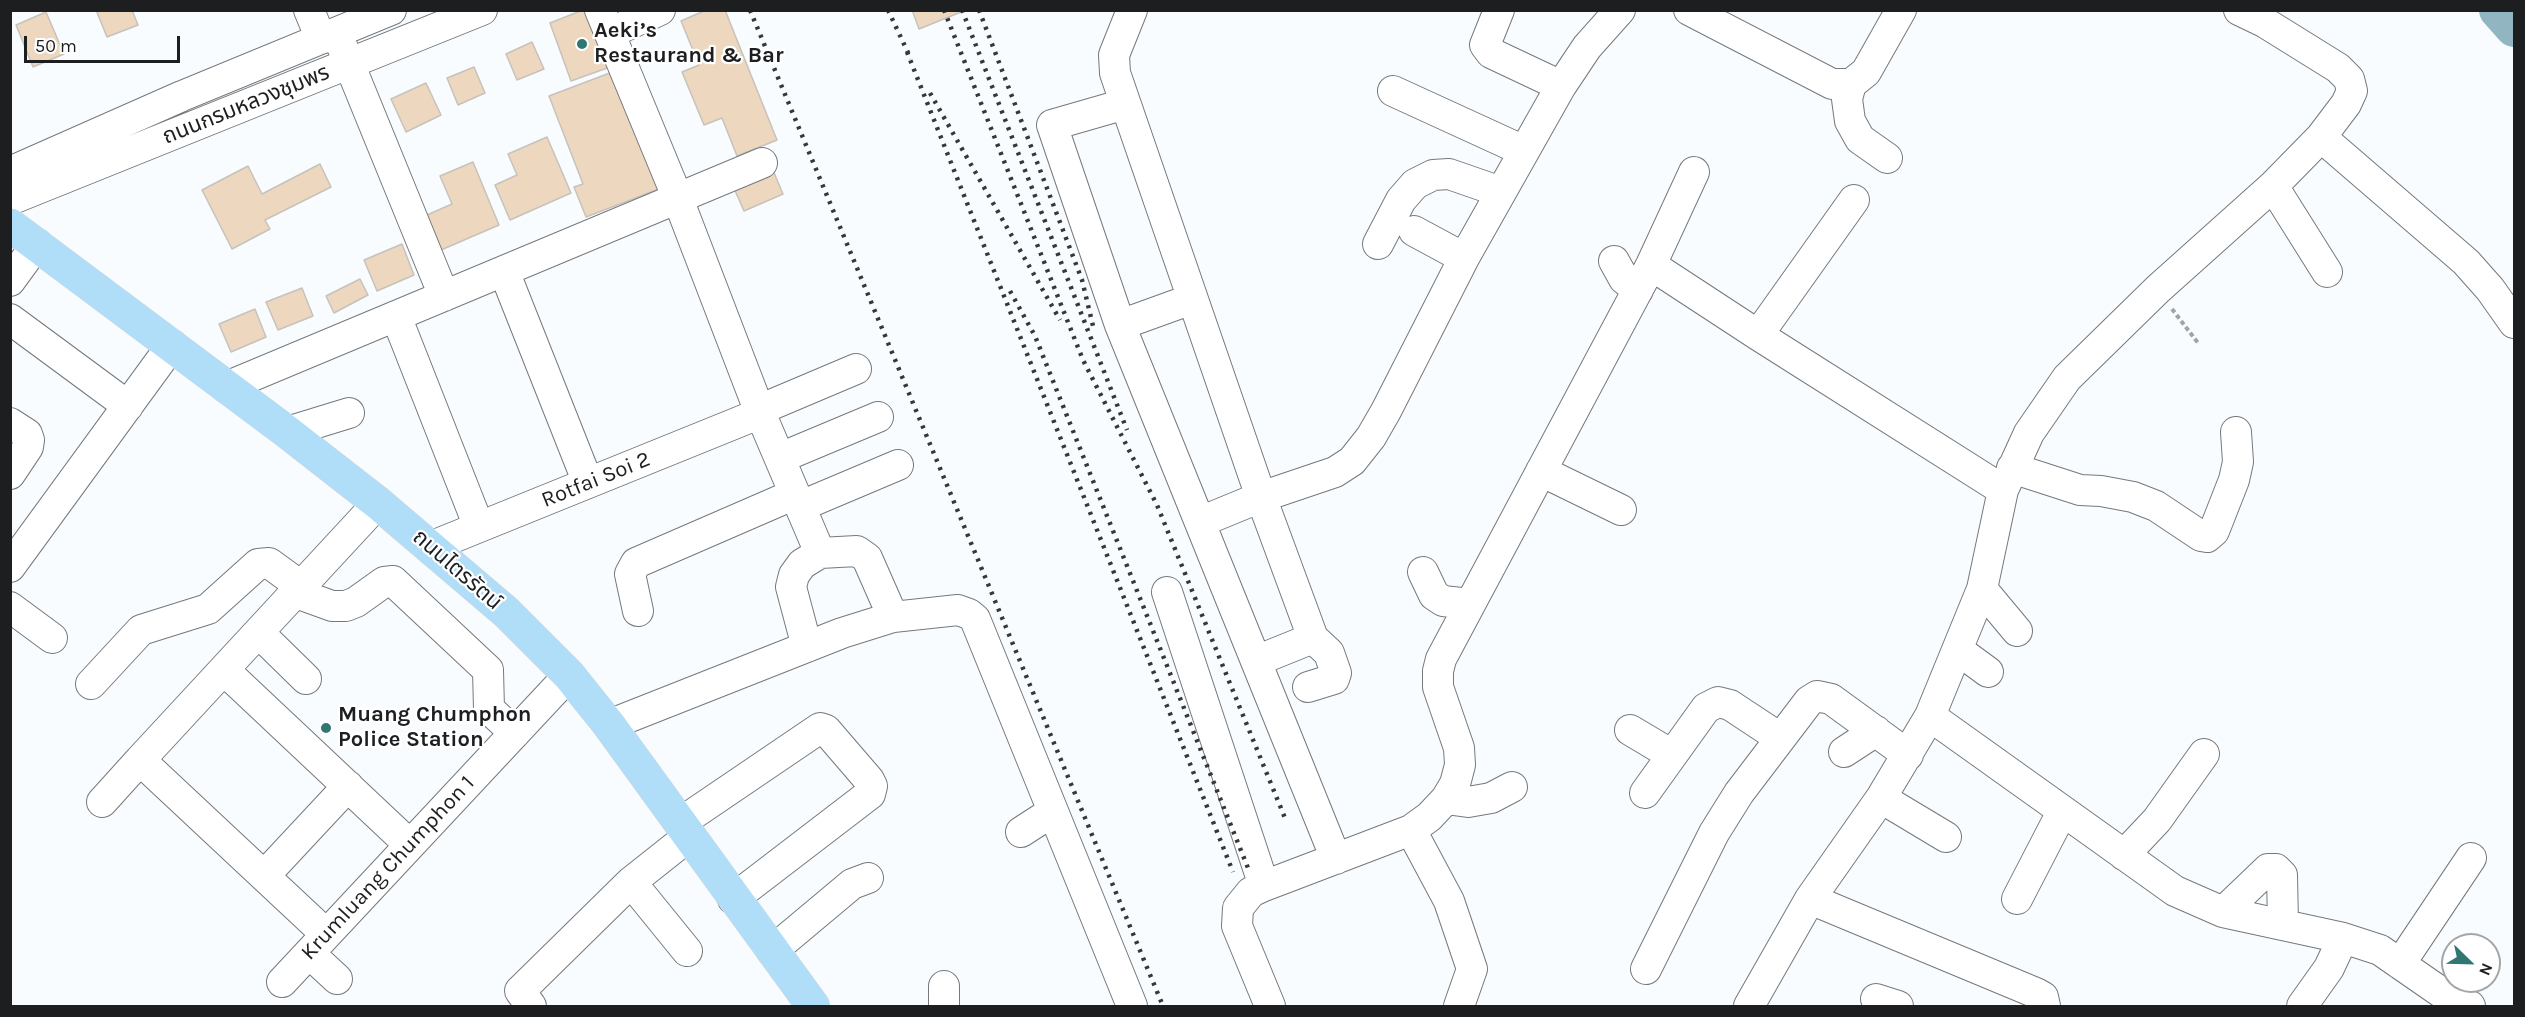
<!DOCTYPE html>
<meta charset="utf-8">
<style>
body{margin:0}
#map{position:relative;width:2525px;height:1017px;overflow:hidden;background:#f9fcff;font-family:Karla,sans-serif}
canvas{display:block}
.frame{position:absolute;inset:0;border:12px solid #1c1e20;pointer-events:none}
.north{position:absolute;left:2441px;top:933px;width:60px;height:60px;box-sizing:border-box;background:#fff;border:2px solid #a4a5a6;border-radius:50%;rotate:113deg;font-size:16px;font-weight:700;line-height:24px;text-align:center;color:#1c1e20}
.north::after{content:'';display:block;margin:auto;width:21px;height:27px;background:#2e7772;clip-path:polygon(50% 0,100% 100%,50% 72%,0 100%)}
.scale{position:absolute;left:24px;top:36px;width:156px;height:27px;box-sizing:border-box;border:3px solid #1c1e20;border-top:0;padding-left:8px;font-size:18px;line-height:21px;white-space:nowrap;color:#1c1e20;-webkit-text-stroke:4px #fff;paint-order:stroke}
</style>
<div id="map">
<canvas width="2525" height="1017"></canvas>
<div class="frame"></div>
<div class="north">N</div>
<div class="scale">50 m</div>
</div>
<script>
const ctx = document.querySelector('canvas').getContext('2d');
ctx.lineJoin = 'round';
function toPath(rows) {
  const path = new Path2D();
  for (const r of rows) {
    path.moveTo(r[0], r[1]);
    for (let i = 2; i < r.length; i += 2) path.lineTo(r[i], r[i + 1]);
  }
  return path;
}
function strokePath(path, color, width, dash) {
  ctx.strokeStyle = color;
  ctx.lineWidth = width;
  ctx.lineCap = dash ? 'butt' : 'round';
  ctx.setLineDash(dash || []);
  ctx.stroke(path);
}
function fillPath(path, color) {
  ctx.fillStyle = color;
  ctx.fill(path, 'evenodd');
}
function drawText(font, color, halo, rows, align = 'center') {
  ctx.font = font + ' Karla,"Noto Sans Thai",sans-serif';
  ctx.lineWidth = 4.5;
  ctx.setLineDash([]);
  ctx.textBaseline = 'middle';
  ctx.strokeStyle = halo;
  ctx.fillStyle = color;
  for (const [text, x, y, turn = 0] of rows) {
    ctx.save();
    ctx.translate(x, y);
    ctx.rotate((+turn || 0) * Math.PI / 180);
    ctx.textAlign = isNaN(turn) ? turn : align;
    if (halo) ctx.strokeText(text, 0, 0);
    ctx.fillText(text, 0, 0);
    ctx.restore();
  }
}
strokePath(toPath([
 [2498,10,2514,28]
]), '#92b5c2', 38);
const building = toPath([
 [96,10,132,10,138,25,107,37,96,10],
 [583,10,589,10,610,67,571,81,550,23,583,10],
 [706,10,725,10,777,140,737,156,722,118,704,125,682,72,699,65,681,21,706,10],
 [912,10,966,10,919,29,912,10],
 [46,12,64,54,33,67,16,25,46,12],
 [532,42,544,69,517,80,506,54,532,42],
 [474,67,485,93,458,105,447,78,474,67],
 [615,71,659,189,586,217,574,187,583,184,549,96,615,71],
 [426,83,441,115,406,132,391,99,426,83],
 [547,137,571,193,510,220,495,185,517,175,508,154,547,137],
 [473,162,499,225,441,250,427,215,452,204,440,176,473,162],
 [320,164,331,187,265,220,270,229,232,249,202,190,248,166,262,194,320,164],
 [772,168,783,194,744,211,733,186,772,168],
 [402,244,414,275,377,291,364,260,402,244],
 [360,279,368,295,334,313,326,296,360,279],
 [302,288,313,316,278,330,266,302,302,288],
 [255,309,266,337,231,352,219,324,255,309]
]);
fillPath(building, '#edd7be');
strokePath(building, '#c6c2bc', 1.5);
const minor = toPath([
 [309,10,321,39],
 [600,10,678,199,759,410,820,553,857,551,867,558,893,617,958,610,969,614,975,619,1132,1006],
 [1132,10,1114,55,1115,73,1261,497,1313,638,1256,661],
 [1499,10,1485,45,1491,53,1561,86],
 [1689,10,1832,84,1851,84,1866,72,1901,10],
 [610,33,660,10],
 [342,46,444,296],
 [1851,84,1847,99,1850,121,1860,139,1887,158],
 [1393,91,1524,151],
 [1125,104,1052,125,1120,325,1336,859],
 [2321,137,2466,262,2490,289,2514,323],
 [10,172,182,96,391,10],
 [2273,186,2327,272],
 [10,200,482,10],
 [1414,231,1464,258],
 [1378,244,1401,200,1415,184,1433,175,1449,174,1501,192],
 [1614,261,1624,279,1638,290],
 [1651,265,1758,335,2003,490],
 [504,271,588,483],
 [10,281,37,244],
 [396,316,479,527],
 [10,319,128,406],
 [1120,325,1192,299],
 [1758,335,1854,200],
 [226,387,762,163],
 [759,410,856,369],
 [10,423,27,434,29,440,28,447,10,474],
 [287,432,349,413],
 [780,458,878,417],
 [2012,468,2080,490,2101,491,2133,497,2156,506,2201,536,2207,537,2214,531,2234,480,2238,462,2236,432],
 [1541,471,1621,510],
 [801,506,898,465],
 [1200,522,1261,497,1335,472,1352,461,1371,437,1386,411,1464,258,1561,86,1587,47,1620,10],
 [430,547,761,413],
 [10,567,172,345],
 [1423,572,1434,595,1443,601,1470,604],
 [1982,589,2017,631],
 [1167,592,1264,886],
 [296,593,332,606,346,606,356,602,384,582,393,581,488,670,489,709,515,733],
 [10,607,52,638],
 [638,611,630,574,636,563,795,494],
 [259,633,306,679],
 [807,647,791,587,794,575,802,564,820,553],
 [1958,650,1988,672],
 [224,670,410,845],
 [91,684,141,630,208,609,258,564,269,563,302,587],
 [1308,687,1334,679,1336,673,1329,653,1313,638],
 [1930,716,2175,891,2223,912,2343,938,2380,950,2455,1002,2470,1006],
 [609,725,842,633,893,617],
 [1630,730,1672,755],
 [1844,752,1876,731],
 [1645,793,1706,708,1718,702,1730,705,1780,738],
 [1881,798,1946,837],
 [1446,799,1468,802,1491,798,1512,787],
 [102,802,140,760],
 [680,823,820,728,826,730,869,780,872,786,870,794,733,899],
 [1411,830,1449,901,1472,969,1459,1006],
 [1021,832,1052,812],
 [2124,855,2157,820,2204,754],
 [264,876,348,786],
 [631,882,687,951],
 [1810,899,2036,993,2043,997,2045,1006],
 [2017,899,2062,812],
 [2223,912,2268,869,2276,869,2282,875,2283,924],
 [326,934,140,760,378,503],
 [772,951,852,884,868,878],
 [309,953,337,979],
 [2400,964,2471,858],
 [1646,969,1714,833,1739,793,1809,701,1817,696,1831,699,1908,755],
 [282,982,569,675],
 [1876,999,1898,1006],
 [531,1006,520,991,631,882,689,836],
 [944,1006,944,986],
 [1270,1006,1237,926,1238,908,1251,892,1264,886,1411,830,1429,817,1446,799,1455,784,1460,765,1459,748,1438,687,1438,671,1441,659,1651,265,1694,172],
 [1749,1006,1810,899,1881,798,1930,716,1982,589,2003,490,2029,433,2067,378,2158,289,2273,186,2321,137,2346,104,2352,91,2349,79,2338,68,2264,22,2239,10],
 [2302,1006,2329,968,2343,938]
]);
const major = toPath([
 [10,225,287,432,378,503,506,612,569,675,609,725,813,1006]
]);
strokePath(minor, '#74797d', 32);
strokePath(major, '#d6d6d7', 34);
strokePath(toPath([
 [2172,309,2198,343]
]), '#a1a4a7', 4, [4.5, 3]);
strokePath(minor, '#fff', 30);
strokePath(major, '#b0def8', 33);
strokePath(toPath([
 [750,10,1163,1006],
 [888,10,911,59],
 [944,10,1083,360,1157,505,1285,818],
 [962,10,1127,430],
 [979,10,1082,280,1093,326],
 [907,52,1233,872],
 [930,93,1060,320],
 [1010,291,1035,336,1250,873]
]), '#353739', 4.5, [3, 6]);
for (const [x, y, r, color] of [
 [582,44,6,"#2e7772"],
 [326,728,6,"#2e7772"]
]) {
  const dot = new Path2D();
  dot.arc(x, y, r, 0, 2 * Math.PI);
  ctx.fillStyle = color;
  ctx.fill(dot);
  strokePath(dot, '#fff', 2);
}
drawText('bold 22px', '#1c1e20', '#fff', [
 ["Aeki’s",594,31],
 ["Restaurand & Bar",594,56],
 ["Muang Chumphon",338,715],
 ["Police Station",338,740]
], 'left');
drawText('22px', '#1c1e20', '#fff', [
 ["ถนนกรมหลวงชุมพร",246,105,-22],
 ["Rotfai Soi 2",596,480,-22],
 ["ถนนไตรรัตน์",457,570,41],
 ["Krumluang Chumphon 1",388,868,-47]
]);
</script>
